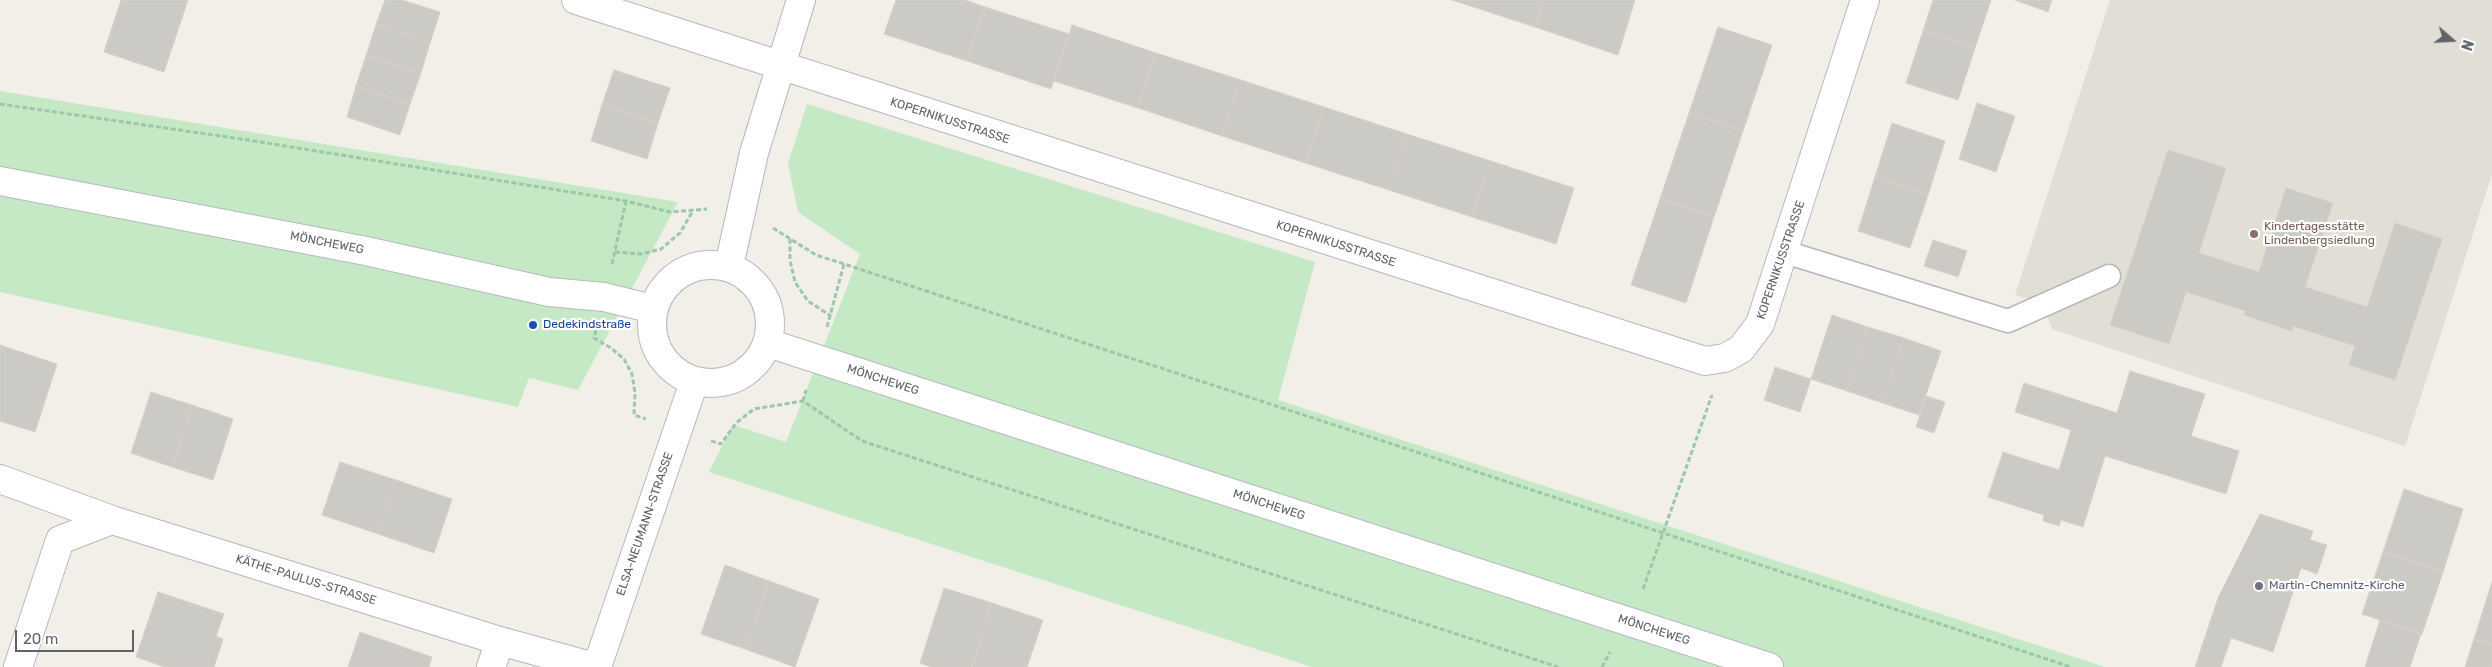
<!DOCTYPE html>
<meta charset="utf-8">
<style>
body{margin:0}
#map{position:relative;width:2492px;height:667px;overflow:hidden;background:#f1efe8;font-family:Rubik,sans-serif}
canvas{display:block}
.north{position:absolute;left:2427px;top:15px;width:50px;height:50px;-webkit-text-stroke:4px #fff;paint-order:stroke;rotate:109deg;font-size:14px;font-weight:700;line-height:20px;text-align:center;color:#5f6368}
.north::after{content:'';display:block;margin:auto;width:18px;height:22px;background:#5f6368;clip-path:polygon(50% 0,100% 100%,50% 72%,0 100%)}
.scale{position:absolute;left:15px;top:630px;width:119px;height:22px;box-sizing:border-box;border:2px solid #5f6368;border-top:0;padding-left:6px;font-size:15px;line-height:18px;white-space:nowrap;color:#5f6368;-webkit-text-stroke:4px #fff;paint-order:stroke}
</style>
<div id="map">
<canvas width="2492" height="667"></canvas>
<div class="north">N</div>
<div class="scale">20 m</div>
</div>
<script>
const ctx = document.querySelector('canvas').getContext('2d');
ctx.lineJoin = 'round';
function fillPath(path, color) {
  ctx.fillStyle = color;
  ctx.fill(path, 'evenodd');
}
function toPath(rows) {
  const path = new Path2D();
  for (const r of rows) {
    if (r.length === 3) {
      path.moveTo(r[0] + r[2], r[1]);
      path.arc(r[0], r[1], r[2], 0, 2 * Math.PI);
      continue;
    }
    path.moveTo(r[0], r[1]);
    for (let i = 2; i < r.length; i += 2) path.lineTo(r[i], r[i + 1]);
  }
  return path;
}
function strokePath(path, color, width, dash) {
  ctx.strokeStyle = color;
  ctx.lineWidth = width;
  ctx.lineCap = dash ? 'butt' : 'round';
  ctx.setLineDash(dash || []);
  ctx.stroke(path);
}
function drawText(font, color, halo, rows, align = 'center') {
  ctx.font = font + ' Rubik,sans-serif';
  ctx.lineWidth = 4.5;
  ctx.setLineDash([]);
  ctx.textBaseline = 'middle';
  ctx.strokeStyle = halo;
  ctx.fillStyle = color;
  for (const [text, x, y, turn = 0] of rows) {
    ctx.save();
    ctx.translate(x, y);
    ctx.rotate((+turn || 0) * Math.PI / 180);
    ctx.textAlign = isNaN(turn) ? turn : align;
    if (halo) ctx.strokeText(text, 0, 0);
    ctx.fillText(text, 0, 0);
    ctx.restore();
  }
}
fillPath(toPath([
 [2110,0,2492,0,2492,174,2405,446,2052,329,2043,303,2015,295]
]), '#e1ded6');
fillPath(toPath([
 [0,91,678,202,578,390,529,378,518,407,0,292],
 [807,104,1315,262,1278,400,2105,667,1312,667,709,472,733,425,786,442,860,254,798,212,788,164]
]), '#c5e8c5');
const building = toPath([
 [121,0,188,0,164,72,104,52,121,0],
 [385,0,402,0,440,12,430,43,376,25,385,0],
 [896,0,965,0,985,7,967,61,884,34,896,0],
 [1452,0,1543,0,1535,27,1452,0],
 [1543,0,1635,0,1618,55,1535,27,1543,0],
 [1933,0,1991,0,1975,48,1923,31,1933,0],
 [2015,0,2052,0,2048,12,2015,0],
 [985,7,1069,34,1051,89,967,61,985,7],
 [376,25,430,43,421,73,366,56,376,25],
 [1072,25,1156,53,1138,108,1054,81,1072,25],
 [1718,27,1772,45,1743,131,1689,113,1718,27],
 [1923,31,1975,48,1958,100,1906,83,1923,31],
 [1156,53,1241,80,1222,136,1138,108,1156,53],
 [366,56,421,73,410,104,356,86,366,56],
 [614,70,670,88,658,123,602,105,614,70],
 [1241,80,1324,107,1305,163,1222,136,1241,80],
 [356,86,410,104,400,135,347,117,356,86],
 [1977,103,2015,116,1996,172,1959,159,1977,103],
 [602,105,658,123,647,159,591,141,602,105],
 [1324,107,1407,134,1389,190,1305,163,1324,107],
 [1689,113,1743,131,1714,217,1660,199,1689,113],
 [1892,123,1945,141,1928,195,1875,177,1892,123],
 [1407,134,1491,161,1472,217,1389,190,1407,134],
 [2168,150,2226,168,2199,253,2259,272,2286,188,2333,203,2305,287,2367,307,2395,223,2442,239,2395,380,2349,365,2355,346,2293,326,2292,331,2244,315,2246,311,2186,292,2169,344,2110,325,2168,150],
 [1491,161,1574,188,1556,244,1472,217,1491,161],
 [1875,177,1928,195,1910,248,1858,231,1875,177],
 [1660,199,1714,217,1686,303,1631,285,1660,199],
 [1933,240,1967,251,1958,277,1924,266,1933,240],
 [1832,315,1868,327,1847,391,1811,379,1832,315],
 [1868,327,1904,338,1883,403,1847,391,1868,327],
 [1904,338,1941,351,1919,415,1883,403,1904,338],
 [0,345,57,364,35,432,0,421,0,345],
 [1775,367,1811,379,1800,412,1764,400,1775,367],
 [2130,371,2205,394,2191,436,2239,451,2226,494,2105,456,2083,527,2061,520,2059,526,2043,521,2044,515,1988,497,2003,452,2059,470,2071,430,2015,412,2024,383,2117,413,2130,371],
 [151,392,192,405,172,467,131,453,151,392],
 [1926,396,1945,402,1934,433,1916,427,1926,396],
 [192,405,233,419,213,480,172,467,192,405],
 [340,462,396,480,378,534,322,515,340,462],
 [396,480,452,499,434,553,378,534,396,480],
 [2404,489,2463,509,2443,572,2383,552,2404,489],
 [2260,514,2313,531,2310,540,2327,545,2317,574,2301,568,2273,652,2231,638,2221,667,2195,667,2218,598,2260,514],
 [2383,552,2443,572,2422,634,2362,614,2383,552],
 [725,565,769,581,745,649,701,634,725,565],
 [769,581,819,599,795,667,745,649,769,581],
 [2492,582,2492,645,2474,639,2492,582],
 [944,588,992,603,972,667,932,667,920,663,944,588],
 [158,592,224,614,216,636,223,639,214,667,165,667,136,657,158,592],
 [992,603,1043,620,1027,667,972,667,992,603],
 [2380,620,2421,634,2410,667,2365,667,2380,620],
 [360,632,432,657,429,667,348,667,360,632],
 [2474,639,2492,645,2492,667,2465,667,2474,639]
]);
fillPath(building, '#cccac5');
strokePath(building, '#d6d1c6', 1);
const service = toPath([
 [1785,252,2008,321,2109,276]
]);
const minor = toPath([
 [576,0,1705,361,1725,358,1741,349,1760,324,1865,0],
 [729,266,754,153,801,0],
 [0,479,112,520],
 [18,667,60,540,112,520,500,641],
 [491,667,500,641,594,667],
 [597,667,694,382]
]);
const secondary = toPath([
 [0,181,366,251,549,292,604,297,653,309],
 [711,324,59],
 [768,343,1769,667]
]);
strokePath(service, '#b5b8bc', 25);
strokePath(minor, '#b5b8bc', 30);
strokePath(secondary, '#b6babf', 30);
strokePath(toPath([
 [0,104,248,140,626,201,670,212,707,209],
 [773,228,816,255,844,264,2071,667],
 [790,239,790,260,795,282,808,301,831,316],
 [615,252,641,254,661,249,680,233,692,212],
 [612,264,626,201],
 [827,327,844,264],
 [596,330,594,338,611,348,624,359,632,374,635,393,634,415,646,419],
 [803,401,806,390],
 [711,441,721,444,736,423,754,409,803,401,862,441,1558,667],
 [1643,589,1712,395],
 [1602,667,1610,652]
]), '#9cc7a9', 3, [5, 2.5]);
strokePath(service, '#fff', 22);
strokePath(minor, '#fff', 28);
strokePath(secondary, '#fff', 28);
for (const [x, y, r, color] of [
 [2254,234,5,"#8d6e63"],
 [533,325,5,"#1a4fb4"],
 [2259,586,5,"#6b7280"]
]) {
  const dot = new Path2D();
  dot.arc(x, y, r, 0, 2 * Math.PI);
  ctx.fillStyle = color;
  ctx.fill(dot);
  strokePath(dot, '#fff', 2);
}
drawText('12px', '#5f6368', '#fff', [
 ["KOPERNIKUSSTRASSE",950,121,18],
 ["MÖNCHEWEG",327,243,11],
 ["KOPERNIKUSSTRASSE",1336,244,18],
 ["KOPERNIKUSSTRASSE",1781,260,-71],
 ["MÖNCHEWEG",883,380,18],
 ["MÖNCHEWEG",1269,505,18],
 ["ELSA-NEUMANN-STRASSE",645,524,-71],
 ["KÄTHE-PAULUS-STRASSE",306,580,17],
 ["MÖNCHEWEG",1654,630,18]
]);
drawText('12px', '#785e54', '#fff', [
 ["Kindertagesstätte",2264,227],
 ["Lindenbergsiedlung",2264,241]
], 'left');
drawText('12px', '#164399', '#fff', [
 ["Dedekindstraße",543,325]
], 'left');
drawText('12px', '#5b616d', '#fff', [
 ["Martin-Chemnitz-Kirche",2269,586]
], 'left');
</script>
